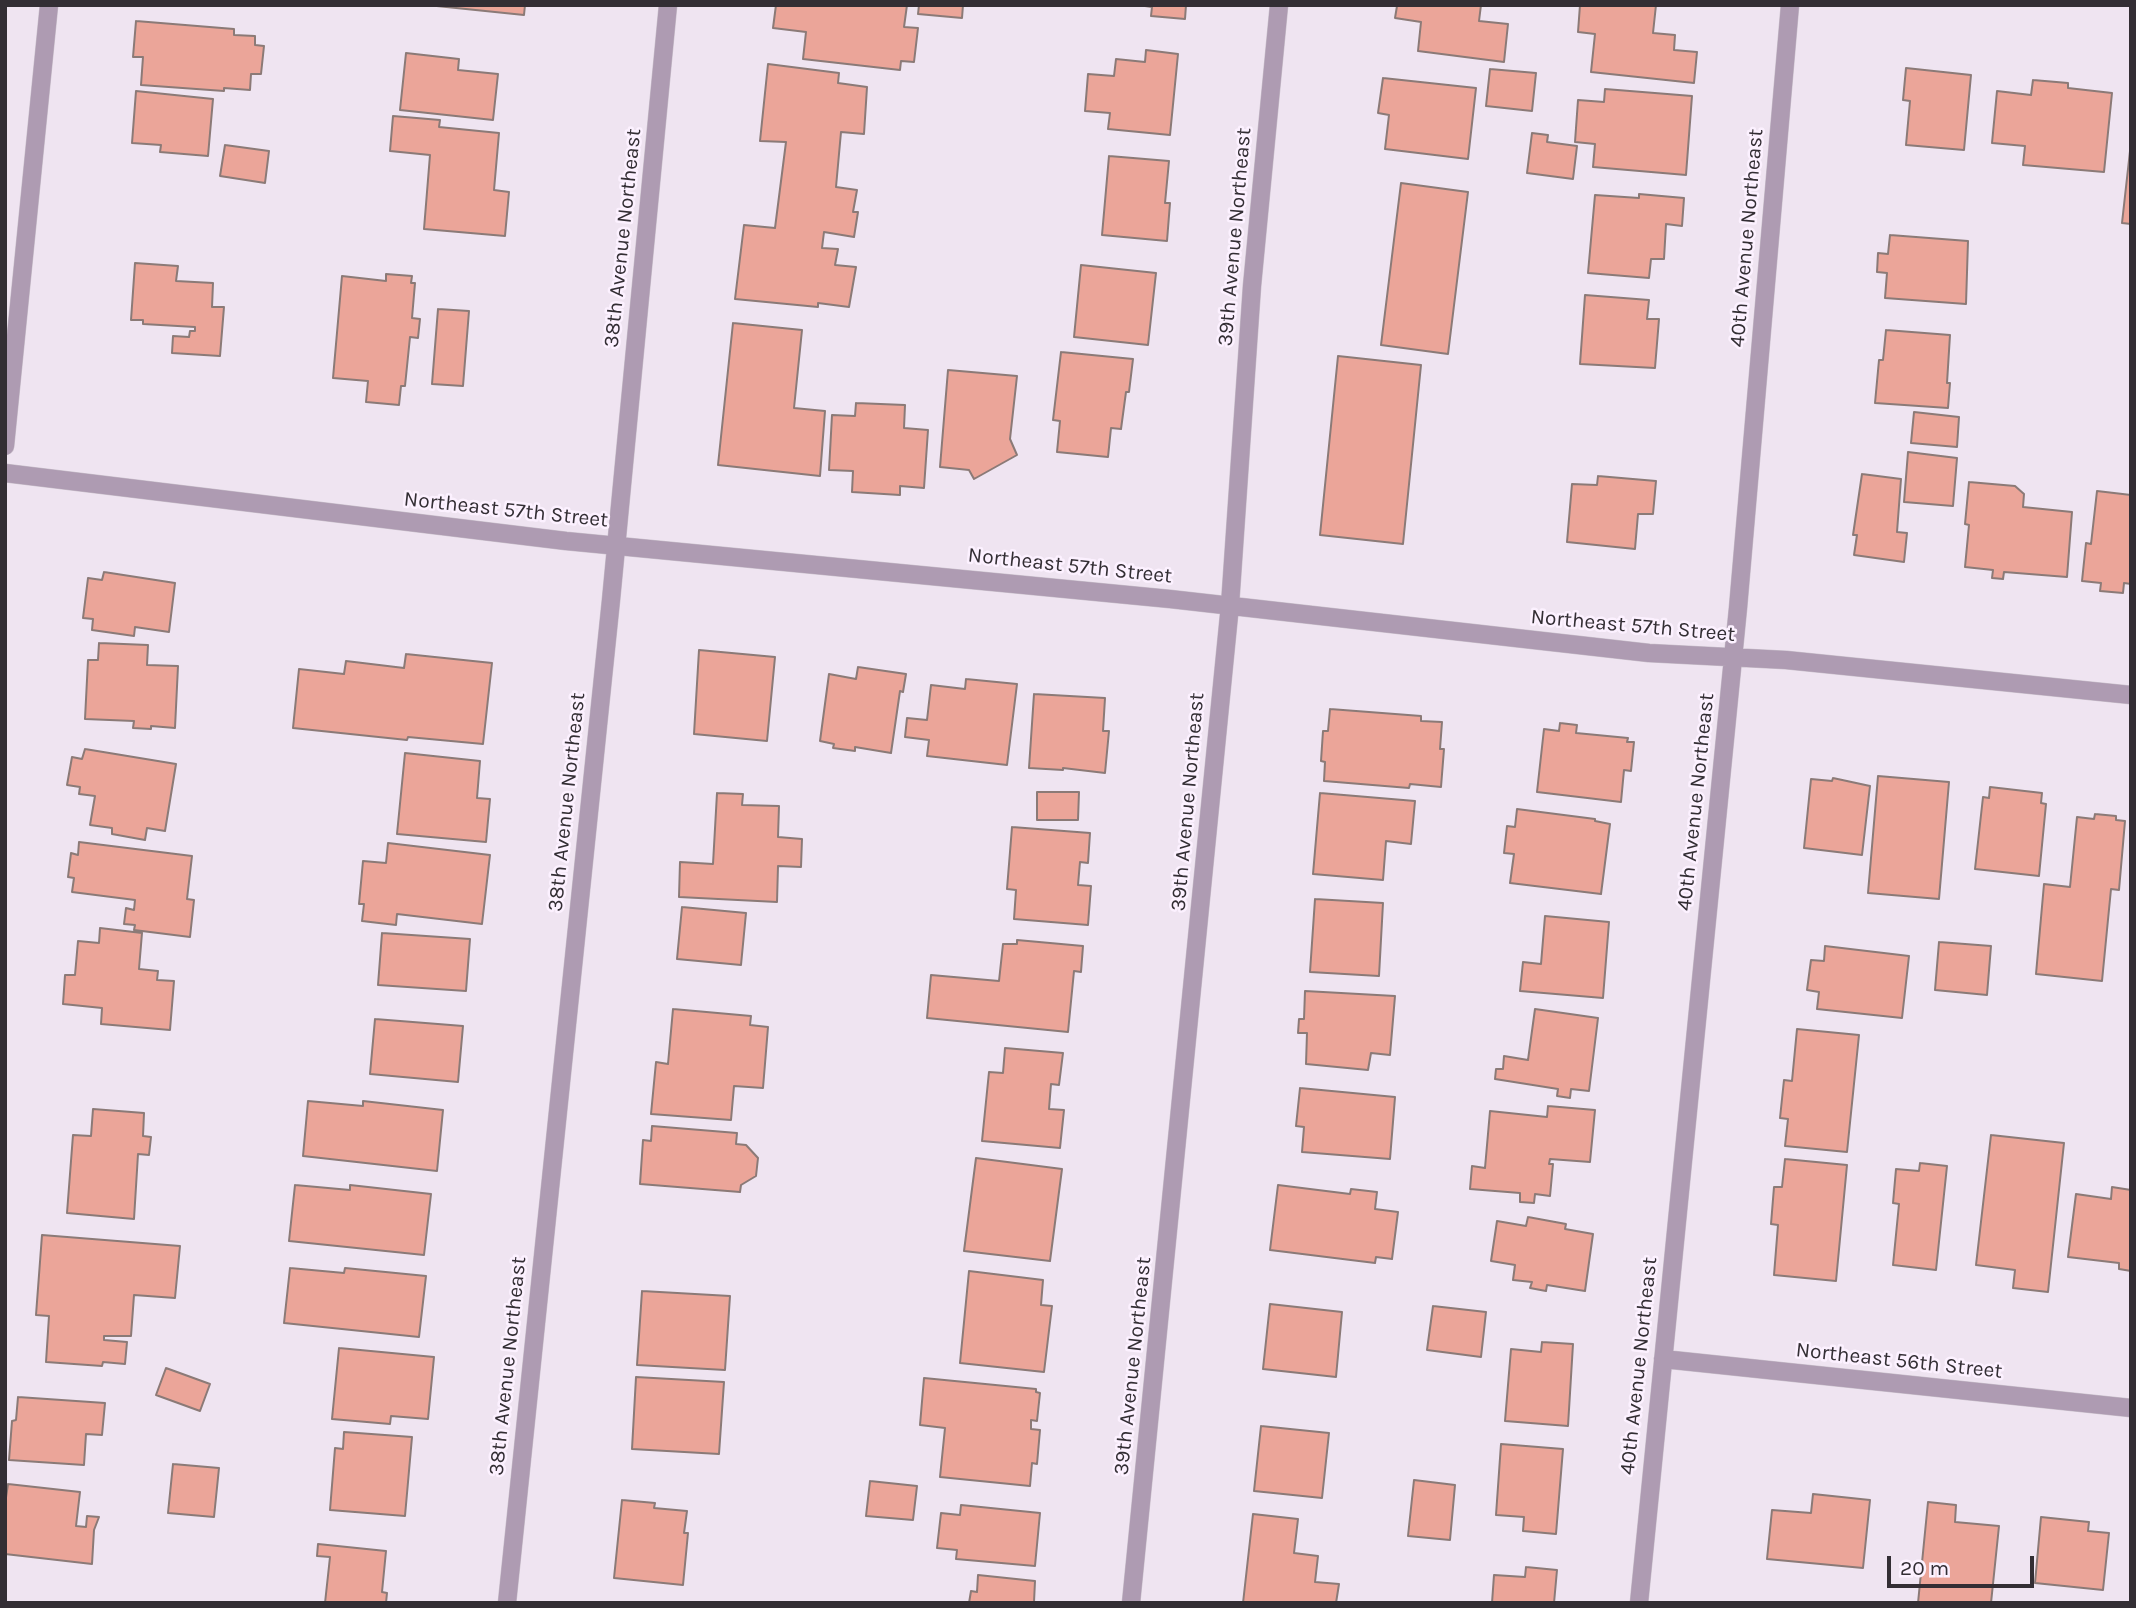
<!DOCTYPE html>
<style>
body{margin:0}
#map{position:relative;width:2136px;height:1608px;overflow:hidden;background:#efe4f1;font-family:Karla,sans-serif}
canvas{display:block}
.frame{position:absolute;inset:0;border:7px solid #332e34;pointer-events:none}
.scale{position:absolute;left:1887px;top:1556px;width:147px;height:32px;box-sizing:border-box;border:4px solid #332e34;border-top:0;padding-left:9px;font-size:21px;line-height:24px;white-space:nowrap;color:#332e34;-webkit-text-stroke:5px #fcf1ff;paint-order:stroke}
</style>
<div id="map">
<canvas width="2136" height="1608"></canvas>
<div class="frame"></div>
<div class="scale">20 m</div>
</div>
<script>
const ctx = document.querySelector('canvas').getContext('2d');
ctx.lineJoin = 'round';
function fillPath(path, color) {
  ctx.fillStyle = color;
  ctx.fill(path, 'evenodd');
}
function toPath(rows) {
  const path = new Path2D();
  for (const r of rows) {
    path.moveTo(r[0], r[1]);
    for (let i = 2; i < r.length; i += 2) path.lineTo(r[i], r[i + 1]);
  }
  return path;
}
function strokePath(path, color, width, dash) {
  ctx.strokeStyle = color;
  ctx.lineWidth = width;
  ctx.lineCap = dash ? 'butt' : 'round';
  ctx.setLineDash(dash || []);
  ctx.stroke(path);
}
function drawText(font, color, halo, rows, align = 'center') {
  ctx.font = font + ' Karla,sans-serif';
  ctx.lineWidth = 5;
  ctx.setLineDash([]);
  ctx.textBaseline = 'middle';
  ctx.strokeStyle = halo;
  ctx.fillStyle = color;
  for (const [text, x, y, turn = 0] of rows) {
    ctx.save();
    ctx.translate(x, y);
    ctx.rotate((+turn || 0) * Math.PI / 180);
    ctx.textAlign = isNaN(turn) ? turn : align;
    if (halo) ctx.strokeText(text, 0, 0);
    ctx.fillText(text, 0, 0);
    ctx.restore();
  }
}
const building = toPath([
 [427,5,525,5,524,15,427,5],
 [776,5,907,5,904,27,918,28,914,62,901,61,900,70,803,59,806,32,773,28,776,5],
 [919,5,963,5,962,18,918,14,919,5],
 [1138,5,1186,5,1185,19,1151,16,1152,7,1138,5],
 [1391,5,1481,5,1479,21,1508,24,1504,62,1418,51,1421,22,1395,18,1397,6,1391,5],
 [1580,5,1656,5,1653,33,1675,35,1674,50,1697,52,1694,83,1591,72,1595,34,1578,32,1580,5],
 [136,21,234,29,234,35,255,36,255,45,264,46,261,74,251,74,250,90,224,88,224,91,141,85,143,57,133,57,136,21],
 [1146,50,1178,54,1170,135,1108,129,1110,113,1085,111,1088,74,1114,76,1116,59,1145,62,1146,50],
 [406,53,459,59,458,70,498,74,493,120,400,110,406,53],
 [768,64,839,73,838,83,867,87,864,134,841,132,836,187,857,190,853,212,858,212,854,237,824,232,822,248,838,249,835,265,856,267,849,307,818,303,818,307,735,299,744,225,775,228,786,142,760,141,768,64],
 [1906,68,1971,75,1964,150,1906,145,1910,101,1903,100,1906,68],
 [1490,69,1536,73,1532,111,1486,106,1490,69],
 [1383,78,1476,88,1468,159,1385,149,1389,115,1378,113,1383,78],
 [2033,80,2068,83,2068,88,2112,93,2104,172,2023,165,2025,146,1992,143,1997,91,2031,95,2033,80],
 [1605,89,1692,96,1686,175,1593,167,1595,144,1575,142,1578,100,1604,102,1605,89],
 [136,91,213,99,208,156,160,152,161,145,132,143,136,91],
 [393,116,440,120,439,127,499,133,494,190,509,192,505,236,424,229,430,155,390,151,393,116],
 [1532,133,1548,135,1547,142,1577,146,1573,179,1527,173,1532,133],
 [2131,142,2131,224,2122,223,2131,142],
 [225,145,269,151,265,183,220,176,225,145],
 [1109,156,1169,161,1165,203,1170,203,1167,241,1102,235,1109,156],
 [1401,183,1468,192,1448,354,1381,345,1401,183],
 [1639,194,1684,198,1682,226,1666,224,1664,259,1651,259,1649,278,1588,273,1595,195,1639,198,1639,194],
 [1890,235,1968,241,1966,304,1885,298,1887,273,1877,272,1878,253,1888,254,1890,235],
 [135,263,178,266,176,281,213,283,212,307,224,307,220,356,172,353,173,336,189,337,190,331,195,331,195,327,143,324,143,320,131,320,135,263],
 [1081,265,1156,273,1148,345,1074,337,1081,265],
 [386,274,412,276,411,283,415,283,412,318,420,319,418,338,410,337,405,386,401,386,399,405,366,402,368,381,333,378,342,276,386,281,386,274],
 [1585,295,1649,300,1647,319,1659,319,1655,368,1580,364,1585,295],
 [438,309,469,311,463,386,432,384,438,309],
 [733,323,802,330,794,408,825,411,820,476,718,465,733,323],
 [1886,330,1950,335,1947,383,1950,383,1948,408,1875,403,1879,360,1883,360,1886,330],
 [1061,352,1133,359,1129,392,1126,392,1121,429,1111,428,1108,457,1057,452,1060,421,1053,420,1061,352],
 [1338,356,1421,365,1403,544,1320,535,1338,356],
 [948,370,1017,376,1010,439,1017,455,974,479,969,470,940,467,948,370],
 [856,403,905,405,904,428,928,430,924,488,900,486,900,495,852,492,853,471,829,470,832,415,855,416,856,403],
 [1914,412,1959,417,1957,447,1911,443,1914,412],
 [1908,452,1957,458,1953,506,1904,502,1908,452],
 [1862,474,1901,479,1897,532,1907,533,1904,562,1854,555,1857,535,1853,535,1862,474],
 [1598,476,1656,481,1653,514,1638,514,1635,549,1567,542,1572,484,1597,485,1598,476],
 [1969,482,2015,486,2024,494,2023,507,2072,512,2067,577,2004,572,2003,579,1992,578,1993,570,1965,567,1969,525,1965,524,1969,482],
 [2097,491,2131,495,2131,584,2124,583,2123,593,2100,591,2101,583,2082,581,2086,543,2091,544,2097,491],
 [104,572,175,583,169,632,135,627,134,636,92,630,93,619,83,618,88,578,102,580,104,572],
 [99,643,148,645,147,665,178,666,175,728,151,726,151,729,133,728,134,721,85,719,88,660,98,660,99,643],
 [699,650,775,657,767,741,694,734,699,650],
 [406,654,492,663,483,744,408,737,407,740,293,728,299,669,344,674,346,661,404,668,406,654],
 [858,667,906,674,903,692,900,691,891,753,855,747,855,751,833,748,834,744,820,741,829,674,856,679,858,667],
 [966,679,1017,684,1007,765,927,756,929,740,905,737,907,718,927,720,931,685,965,689,966,679],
 [1034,694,1105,698,1103,731,1109,731,1105,773,1063,768,1063,770,1029,768,1034,694],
 [1330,709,1421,716,1421,721,1442,722,1440,749,1444,749,1441,787,1410,784,1409,788,1324,781,1325,762,1321,761,1323,731,1328,731,1330,709],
 [1560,723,1577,725,1576,733,1628,738,1627,742,1634,742,1631,771,1624,770,1621,802,1537,792,1544,729,1559,731,1560,723],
 [85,749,176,764,165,831,147,828,145,840,112,834,112,828,90,825,95,796,79,794,80,787,67,785,72,757,82,759,85,749],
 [405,753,480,761,477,798,490,799,486,842,397,834,405,753],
 [1878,776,1949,782,1939,899,1868,893,1878,776],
 [1833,778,1870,786,1862,855,1804,848,1811,779,1832,781,1833,778],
 [1990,787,2042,793,2041,803,2046,804,2039,876,1975,869,1983,797,1989,798,1990,787],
 [1037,792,1079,792,1078,820,1037,820,1037,792],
 [717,793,743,794,742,805,779,806,778,837,802,839,801,867,778,866,777,902,679,897,680,862,713,864,717,793],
 [1320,793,1415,801,1411,844,1386,841,1383,880,1313,874,1320,793],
 [1517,809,1595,819,1595,821,1610,824,1601,894,1510,883,1514,854,1504,853,1507,826,1515,827,1517,809],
 [2095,814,2116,816,2116,820,2125,821,2119,890,2111,889,2102,981,2036,974,2044,884,2070,887,2077,817,2094,819,2095,814],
 [1012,827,1090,833,1088,863,1080,862,1078,885,1091,886,1088,925,1014,919,1016,890,1007,889,1012,827],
 [79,842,192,856,187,899,194,900,190,937,134,930,135,925,124,924,126,908,134,910,135,900,72,892,74,878,68,877,71,853,78,855,79,842],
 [388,843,490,855,482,924,397,914,396,925,362,921,364,904,359,904,363,861,386,863,388,843],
 [1315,899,1383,903,1379,976,1310,972,1315,899],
 [682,907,746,913,741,965,677,959,682,907],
 [1545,916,1609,922,1603,998,1520,991,1523,962,1541,964,1545,916],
 [100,928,142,933,139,969,158,971,157,980,174,981,170,1030,101,1024,102,1008,63,1004,65,975,75,975,78,941,99,943,100,928],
 [382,933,470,939,466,991,378,985,382,933],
 [1017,940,1083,946,1081,972,1074,971,1068,1032,927,1018,931,975,999,981,1003,944,1017,944,1017,940],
 [1939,942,1991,946,1987,995,1935,990,1939,942],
 [1825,946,1909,956,1902,1018,1817,1009,1819,992,1807,990,1811,960,1824,961,1825,946],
 [1305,991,1395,996,1390,1055,1371,1053,1368,1070,1306,1064,1307,1033,1298,1033,1299,1019,1304,1019,1305,991],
 [673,1009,751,1016,750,1025,768,1027,763,1088,734,1086,731,1120,651,1114,656,1062,668,1064,673,1009],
 [1535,1009,1598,1018,1589,1091,1571,1089,1570,1098,1557,1096,1558,1089,1495,1079,1496,1069,1503,1069,1504,1056,1528,1060,1535,1009],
 [375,1019,463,1026,458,1082,370,1074,375,1019],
 [1797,1029,1859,1035,1847,1152,1785,1146,1788,1119,1780,1118,1784,1080,1792,1081,1797,1029],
 [1005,1048,1063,1053,1059,1085,1051,1084,1049,1109,1064,1110,1060,1148,982,1141,989,1072,1003,1073,1005,1048],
 [1300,1088,1395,1097,1390,1159,1302,1152,1304,1127,1296,1126,1300,1088],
 [308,1101,363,1106,363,1101,443,1110,437,1171,303,1156,308,1101],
 [1548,1106,1595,1110,1590,1162,1550,1159,1549,1164,1553,1164,1550,1196,1535,1194,1534,1203,1520,1202,1520,1193,1470,1189,1472,1166,1485,1168,1490,1111,1547,1117,1548,1106],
 [93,1109,144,1113,143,1136,151,1137,149,1155,138,1154,134,1219,67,1213,73,1135,91,1136,93,1109],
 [652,1126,737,1133,736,1144,746,1145,758,1158,756,1176,741,1185,740,1192,640,1184,643,1140,651,1141,652,1126],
 [1991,1135,2064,1143,2048,1292,2013,1288,2015,1270,1976,1265,1991,1135],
 [976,1158,1062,1169,1050,1261,964,1251,976,1158],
 [1785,1159,1847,1165,1836,1281,1774,1275,1778,1225,1771,1224,1774,1187,1782,1187,1785,1159],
 [1920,1163,1947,1166,1936,1270,1893,1265,1899,1204,1893,1203,1896,1169,1919,1171,1920,1163],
 [295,1185,350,1190,350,1185,431,1194,424,1255,289,1241,295,1185],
 [1278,1185,1350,1194,1351,1189,1377,1192,1375,1209,1398,1212,1392,1259,1376,1257,1375,1263,1270,1250,1278,1185],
 [2112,1187,2131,1190,2131,1271,2119,1269,2119,1263,2068,1257,2076,1194,2111,1199,2112,1187],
 [1528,1217,1566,1224,1565,1229,1593,1234,1585,1291,1547,1285,1546,1291,1530,1288,1532,1282,1513,1280,1515,1265,1491,1261,1497,1221,1526,1226,1528,1217],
 [42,1235,180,1246,175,1298,134,1295,131,1336,104,1336,104,1340,127,1342,125,1364,103,1362,102,1366,46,1362,49,1316,36,1315,42,1235],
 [290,1268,344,1273,345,1268,426,1276,419,1337,284,1323,290,1268],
 [969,1271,1043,1280,1041,1305,1052,1306,1044,1372,960,1363,969,1271],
 [642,1291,730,1296,725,1370,637,1365,642,1291],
 [1270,1304,1342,1312,1336,1377,1263,1369,1270,1304],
 [1433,1306,1486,1312,1481,1357,1427,1350,1433,1306],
 [1542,1342,1573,1344,1568,1426,1505,1421,1511,1349,1541,1352,1542,1342],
 [339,1348,434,1357,428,1419,391,1416,390,1424,332,1419,339,1348],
 [166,1368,210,1384,200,1411,156,1395,166,1368],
 [636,1377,724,1382,719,1454,632,1449,636,1377],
 [924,1378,1036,1389,1036,1392,1040,1393,1037,1421,1031,1420,1031,1429,1040,1430,1037,1464,1032,1463,1030,1486,940,1477,945,1428,920,1425,924,1378],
 [18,1397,105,1403,102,1435,86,1434,84,1465,9,1460,12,1421,16,1420,18,1397],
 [1261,1426,1329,1433,1322,1498,1254,1491,1261,1426],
 [344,1432,412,1437,405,1516,330,1510,335,1448,343,1449,344,1432],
 [1501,1444,1563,1449,1556,1534,1523,1531,1524,1517,1496,1515,1501,1444],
 [173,1464,219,1468,214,1517,168,1513,173,1464],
 [1414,1480,1455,1485,1450,1540,1408,1536,1414,1480],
 [870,1481,917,1486,913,1520,866,1516,870,1481],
 [8,1484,80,1492,76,1526,86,1527,87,1516,99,1517,94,1530,92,1564,5,1554,5,1504,8,1484],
 [1813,1494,1870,1500,1863,1568,1767,1559,1772,1510,1811,1513,1813,1494],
 [622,1500,655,1503,654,1508,687,1511,684,1533,688,1533,683,1585,614,1578,622,1500],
 [1928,1502,1956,1505,1955,1522,1999,1526,1991,1603,1918,1603,1928,1502],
 [961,1505,1040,1513,1035,1566,956,1559,957,1550,937,1548,941,1513,960,1515,961,1505],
 [1253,1514,1298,1519,1294,1553,1318,1556,1315,1582,1339,1584,1336,1603,1243,1603,1253,1514],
 [2041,1517,2089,1522,2088,1531,2109,1533,2103,1590,2035,1583,2041,1517],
 [318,1544,386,1551,382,1592,387,1593,386,1603,325,1603,330,1557,317,1556,318,1544],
 [1526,1567,1557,1570,1554,1603,1492,1603,1494,1575,1525,1577,1526,1567],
 [978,1575,1035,1581,1034,1602,1040,1603,969,1603,971,1591,977,1592,978,1575]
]);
fillPath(building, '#eba599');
strokePath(building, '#8b7a77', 2);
const minor = toPath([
 [5,446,49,5],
 [5,473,566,541,1170,599,1649,653,1786,660,2131,695],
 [1663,1359,2131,1408],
 [507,1603,611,600,668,5],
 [1131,1603,1230,605,1252,286,1279,5],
 [1639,1603,1738,608,1790,5]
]);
strokePath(minor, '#c9c0cb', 19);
strokePath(minor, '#ae9bb2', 18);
drawText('21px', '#332e34', '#fcf1ff', [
 ["39th Avenue Northeast",1235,237,-85],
 ["38th Avenue Northeast",623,238,-84],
 ["40th Avenue Northeast",1747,238,-85],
 ["Northeast 57th Street",506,510,6],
 ["Northeast 57th Street",1070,566,6],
 ["Northeast 57th Street",1633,626,5],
 ["38th Avenue Northeast",567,802,-84],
 ["39th Avenue Northeast",1188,802,-85],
 ["40th Avenue Northeast",1696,802,-84],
 ["Northeast 56th Street",1899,1361,6],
 ["38th Avenue Northeast",508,1366,-84],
 ["39th Avenue Northeast",1133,1366,-84],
 ["40th Avenue Northeast",1639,1366,-84]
]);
</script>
